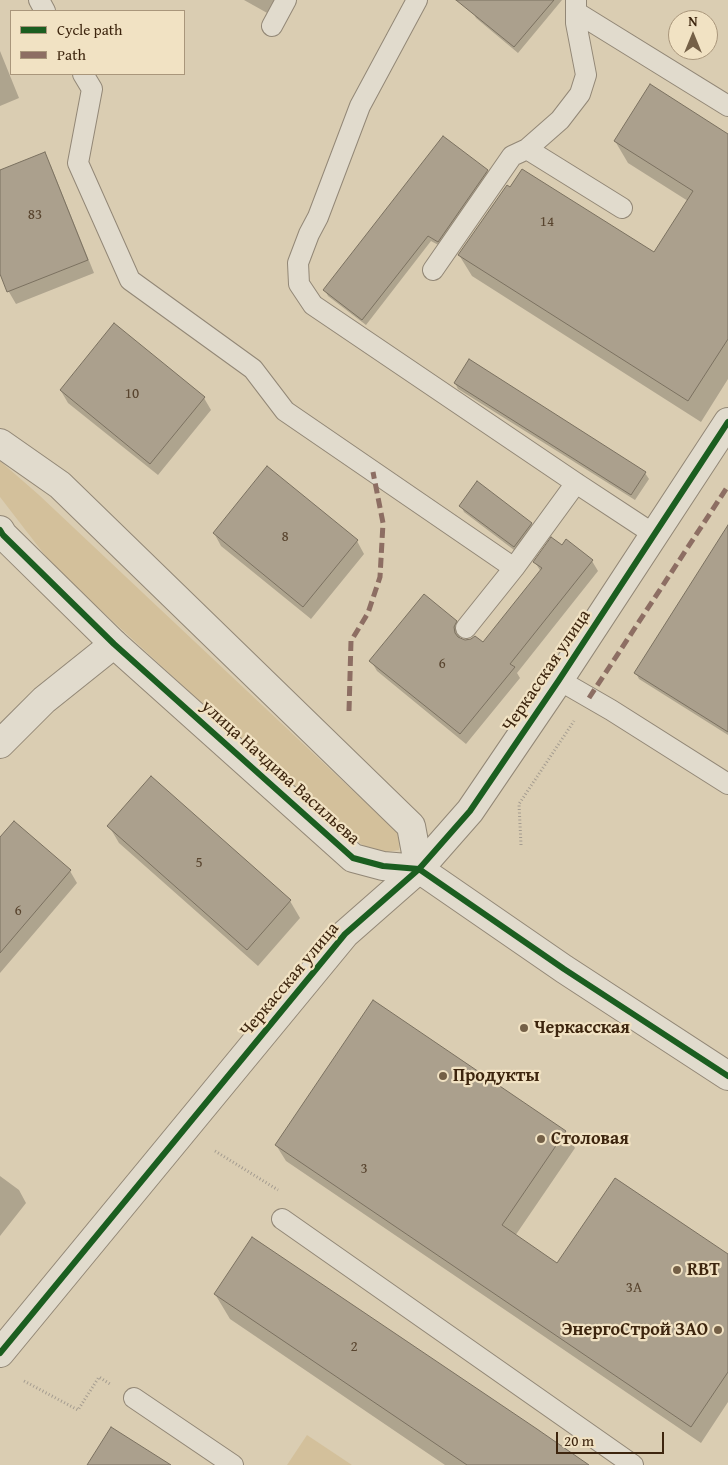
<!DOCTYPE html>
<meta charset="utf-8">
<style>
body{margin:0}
#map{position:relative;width:728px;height:1465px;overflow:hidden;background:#dacdb2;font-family:"Gentium Book Plus",serif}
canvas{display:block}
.legend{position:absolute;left:10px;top:10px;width:175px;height:65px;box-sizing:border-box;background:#f1e2c3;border:1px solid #a9967b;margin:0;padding:6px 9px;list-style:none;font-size:15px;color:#3d250e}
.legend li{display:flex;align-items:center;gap:10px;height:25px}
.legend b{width:25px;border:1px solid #a9967b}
.north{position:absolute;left:668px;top:10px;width:50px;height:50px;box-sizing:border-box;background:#f1e2c3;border:1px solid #a9967b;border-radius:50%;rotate:0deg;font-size:14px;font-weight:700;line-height:20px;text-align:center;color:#3d250e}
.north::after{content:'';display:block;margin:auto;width:18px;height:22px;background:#746047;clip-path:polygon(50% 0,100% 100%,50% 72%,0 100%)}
.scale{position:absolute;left:556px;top:1432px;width:108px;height:22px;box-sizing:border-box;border:2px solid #3d250e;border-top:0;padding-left:6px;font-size:15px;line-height:18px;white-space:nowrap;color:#3d250e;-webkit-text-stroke:4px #f1e2c3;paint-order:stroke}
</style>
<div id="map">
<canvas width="728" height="1465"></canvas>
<ul class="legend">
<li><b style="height:6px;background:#1b5e20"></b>Cycle path</li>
<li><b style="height:6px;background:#8d6e63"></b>Path</li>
</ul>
<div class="north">N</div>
<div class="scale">20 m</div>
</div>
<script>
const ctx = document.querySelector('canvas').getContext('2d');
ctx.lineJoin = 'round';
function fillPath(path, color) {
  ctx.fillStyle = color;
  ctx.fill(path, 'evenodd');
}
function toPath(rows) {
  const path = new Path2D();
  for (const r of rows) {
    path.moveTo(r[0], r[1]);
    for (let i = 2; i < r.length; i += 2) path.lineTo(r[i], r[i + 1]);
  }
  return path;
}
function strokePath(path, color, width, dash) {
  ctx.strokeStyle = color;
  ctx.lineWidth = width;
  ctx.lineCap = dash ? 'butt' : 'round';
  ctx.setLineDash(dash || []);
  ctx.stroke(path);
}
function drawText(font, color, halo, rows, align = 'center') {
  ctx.font = font + ' "Gentium Book Plus",serif';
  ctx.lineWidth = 4.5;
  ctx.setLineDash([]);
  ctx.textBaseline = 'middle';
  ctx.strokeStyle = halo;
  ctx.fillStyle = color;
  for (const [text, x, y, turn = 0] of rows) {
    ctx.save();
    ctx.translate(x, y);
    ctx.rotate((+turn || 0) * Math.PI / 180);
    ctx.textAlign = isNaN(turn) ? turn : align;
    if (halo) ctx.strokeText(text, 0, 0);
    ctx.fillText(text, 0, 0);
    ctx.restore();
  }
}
fillPath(toPath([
 [0,461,39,495,401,836,399,850,375,854,332,823,54,567,0,497],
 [307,1435,352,1465,287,1465]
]), '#d3c09b');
fillPath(toPath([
 [244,0,278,0,269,14],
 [483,0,562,0,518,53,476,18,473,12],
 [0,51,19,98,0,106],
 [728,135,728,379,701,422,472,276,459,255,654,254,688,201,628,163,615,141],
 [44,154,51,166,94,273,16,304,9,292,0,270,0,171],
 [487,171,490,177,442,247,431,241,366,325,328,296,325,290],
 [455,383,645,473,649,479,635,500,458,389],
 [61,391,204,398,211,410,158,475,68,403],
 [268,468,357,541,364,554,311,619,221,546,214,533],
 [461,506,531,523,535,530,518,553,464,512],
 [728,528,728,735,639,679,636,673],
 [566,540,592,561,598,571,517,673,520,678,466,744,377,671,371,661,456,621,462,632,459,639,465,641,483,644,541,572,535,562,562,546],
 [151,778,290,901,300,918,258,966,119,843,109,826],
 [0,839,70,871,77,883,0,973],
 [565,1132,575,1148,515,1236,558,1265,728,1256,728,1402,701,1443,286,1161,276,1145],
 [0,1176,19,1190,26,1203,0,1236],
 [215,1294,587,1465,445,1465,230,1319]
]), '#0003');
const building = toPath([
 [456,0,554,0,514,47,456,0],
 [650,84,728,134,728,339,688,401,458,255,507,185,510,187,522,169,654,252,693,191,614,141,650,84],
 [443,136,488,170,438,242,428,236,362,320,323,290,443,136],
 [45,152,88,260,7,292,0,274,0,170,45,152],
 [114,323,205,397,150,464,60,390,114,323],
 [469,359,646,472,631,495,454,383,469,359],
 [267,466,358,540,303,607,213,533,267,466],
 [477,481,532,523,514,547,459,506,477,481],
 [728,525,728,732,634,673,728,525],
 [551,537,562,545,566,539,593,560,510,664,515,667,460,734,369,661,424,594,457,621,454,627,455,633,458,637,465,640,471,639,475,636,483,642,542,568,533,562,551,537],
 [151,776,291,900,247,950,107,826,151,776],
 [14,821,71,870,0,953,0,837,14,821],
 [373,1000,566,1131,502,1225,557,1263,615,1178,728,1254,728,1372,691,1427,275,1145,373,1000],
 [252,1237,537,1429,589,1465,467,1465,214,1294,252,1237],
 [111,1427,171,1465,87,1465,111,1427]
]);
fillPath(building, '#aba08d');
strokePath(building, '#7b7160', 1);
const service = toPath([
 [39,0,45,11],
 [417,0,360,106,318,217,309,234,298,263,299,284,313,305,576,483,655,535],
 [576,12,728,106],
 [272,26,286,0],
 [83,74,92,89,78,163,130,280,253,369,285,411,514,568,576,483],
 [527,149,622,208],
 [433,270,512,156,527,149,560,120,580,94,586,75,576,23,576,0],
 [466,628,514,568],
 [559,680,611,710,728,784],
 [282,1219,633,1465],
 [134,1398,233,1465]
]);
const minor = toPath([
 [0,744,44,700,114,644],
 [0,1353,345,934,419,869,470,811,559,680,728,422]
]);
const tertiary = toPath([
 [0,443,60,485,411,826,419,869],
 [0,530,3,535,114,644,353,858,383,866,419,869,564,969,728,1076]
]);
strokePath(service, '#928776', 22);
strokePath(minor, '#928776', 30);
strokePath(tertiary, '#928776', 30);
strokePath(toPath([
 [521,845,519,804,574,721],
 [215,1151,278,1190],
 [24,1381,78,1410,99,1377,110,1384]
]), '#a49c90', 3, [1, 2.5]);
strokePath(service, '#e1dbcd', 20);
strokePath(minor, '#e1dbcd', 28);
strokePath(tertiary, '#e1dbcd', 28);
strokePath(toPath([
 [589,698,728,486],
 [349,711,351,641,368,613,380,577,383,523,373,472]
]), '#8d6e63', 5, [10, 5]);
strokePath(toPath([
 [0,530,3,535,114,644,353,858,383,866,419,869,564,969,728,1076],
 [0,1353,345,934,419,869,470,811,559,680,728,422]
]), '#1b5e20', 6);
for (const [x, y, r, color] of [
 [524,1028,5,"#746047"],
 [443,1076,5,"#746047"],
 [541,1139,5,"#746047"],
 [677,1270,5,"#746047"],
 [718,1330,5,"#746047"]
]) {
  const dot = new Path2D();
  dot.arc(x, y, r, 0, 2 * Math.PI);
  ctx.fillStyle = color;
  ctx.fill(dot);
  strokePath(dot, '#f1e2c3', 2);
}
drawText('15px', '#58442e', null, [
 ["83",35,215],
 ["14",547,222],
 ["10",132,394],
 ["8",285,537],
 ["6",442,664],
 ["5",199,863],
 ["6",18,911],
 ["3",364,1169],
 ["3А",634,1288],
 ["2",354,1347]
]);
drawText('18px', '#3d250e', '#f1e2c3', [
 ["Черкасская улица",547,671,-56],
 ["улица Начдива Васильева",280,773,42],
 ["Черкасская улица",290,980,-50]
]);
drawText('bold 18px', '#3d250e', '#f1e2c3', [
 ["Черкасская",534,1028],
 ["Продукты",453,1076],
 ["Столовая",551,1139],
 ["RBT",687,1270],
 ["ЭнергоСтрой ЗАО",708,1330,"right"]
], 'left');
</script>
